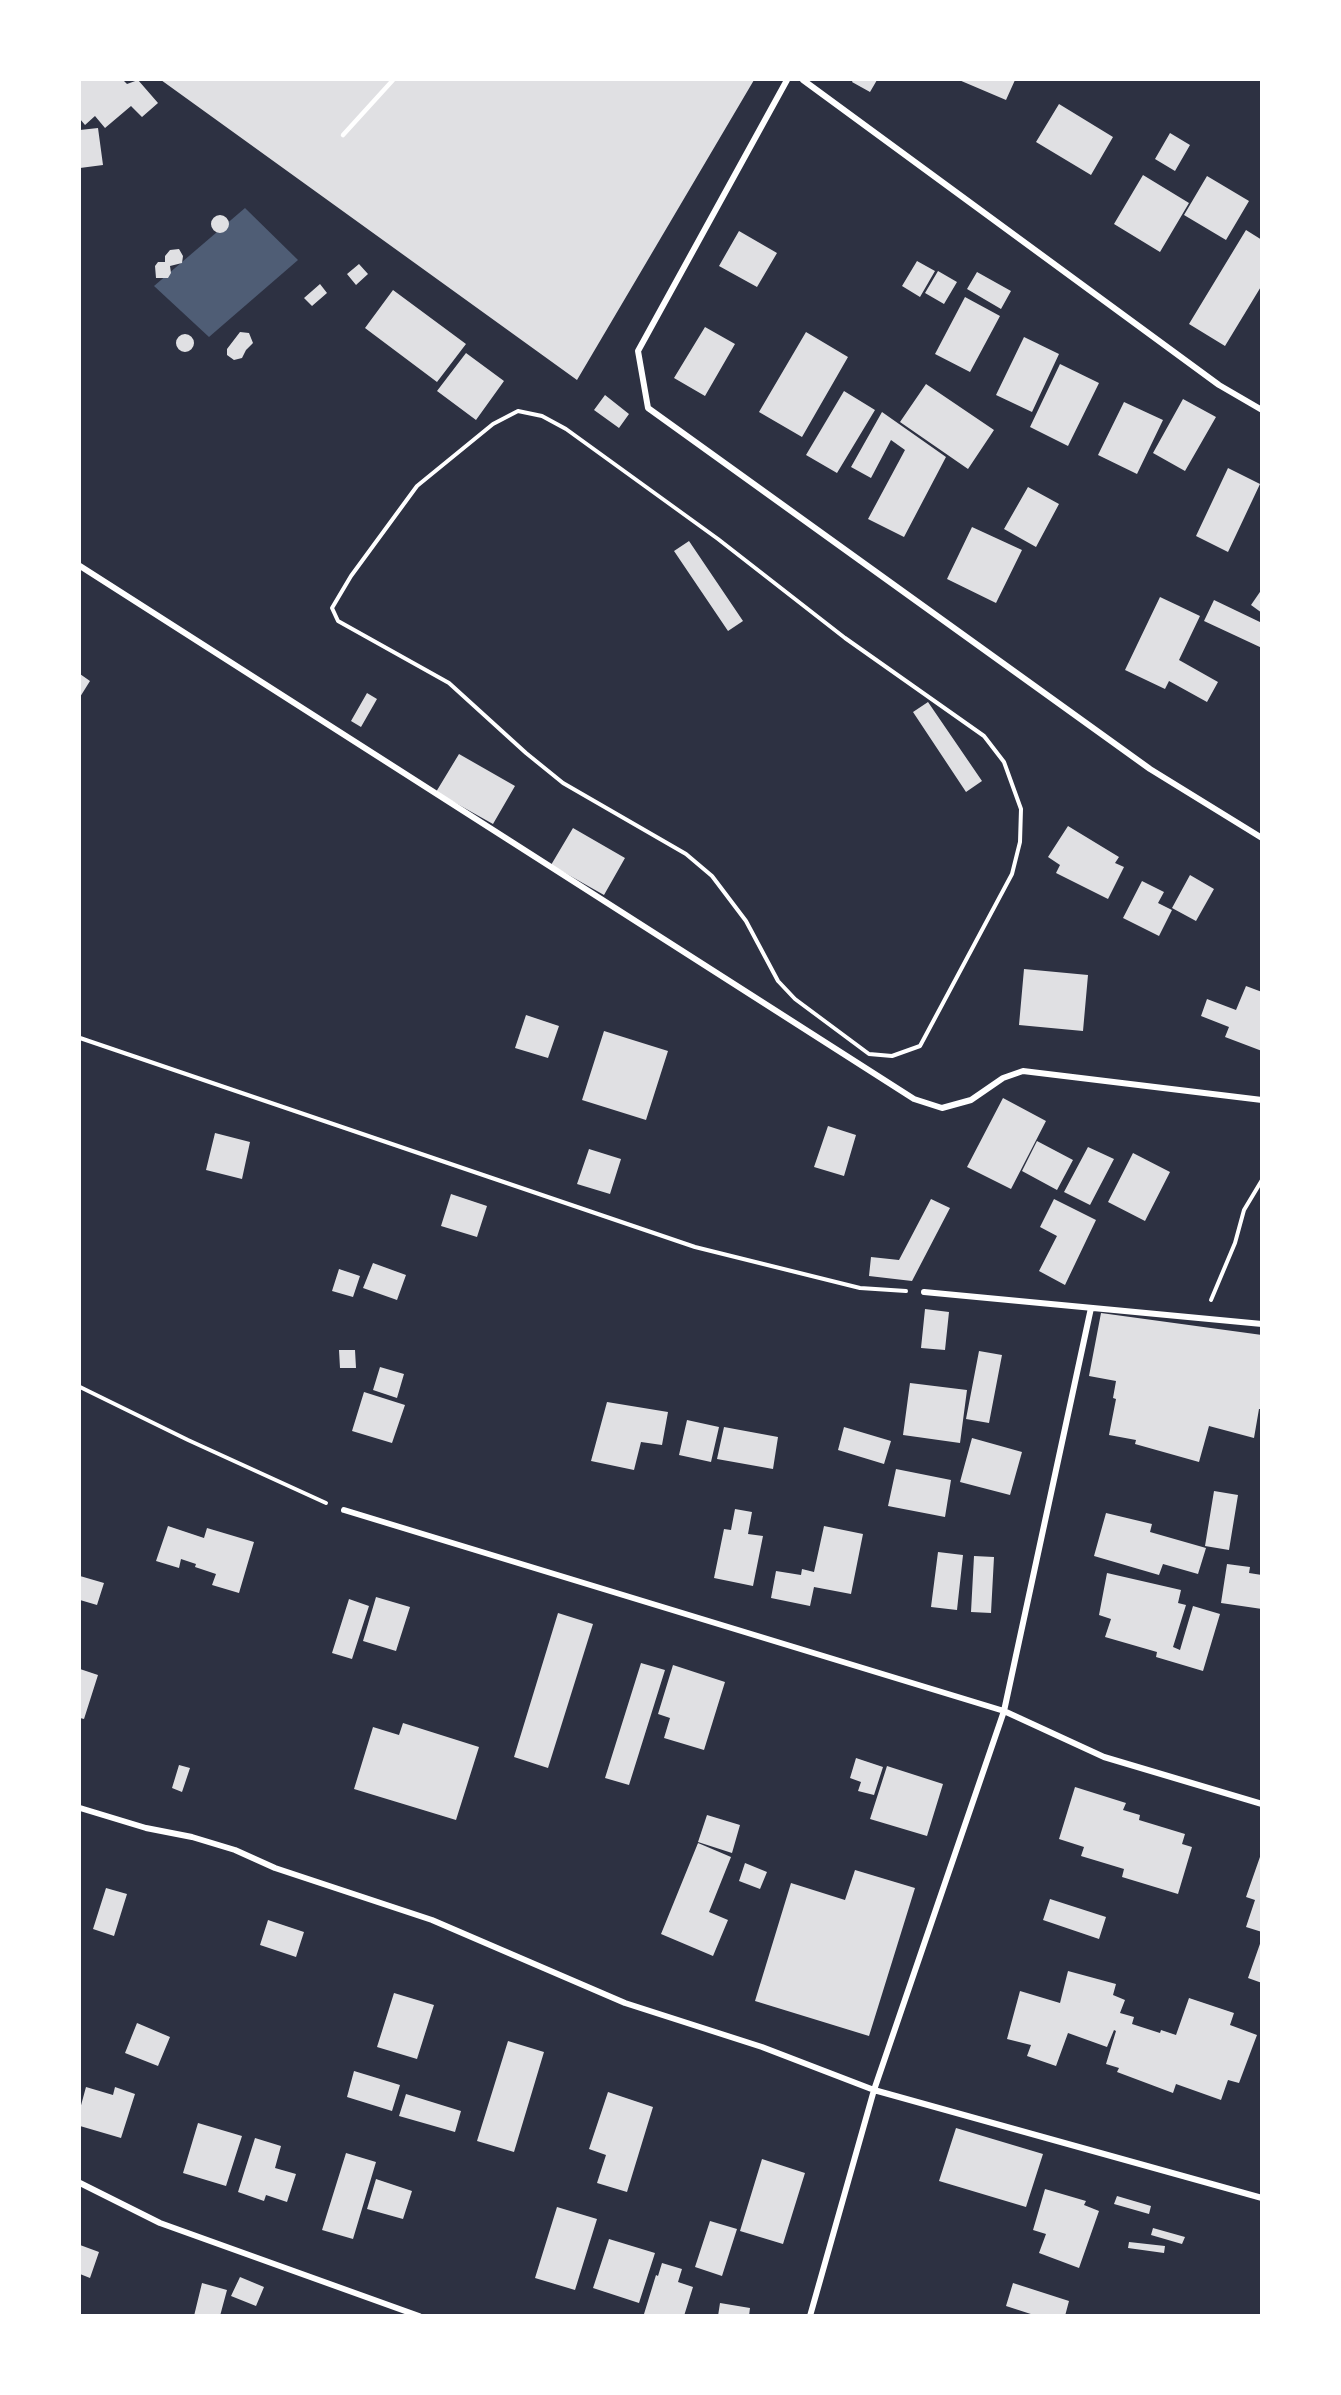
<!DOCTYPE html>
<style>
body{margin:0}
#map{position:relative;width:1341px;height:2395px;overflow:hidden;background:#2d3142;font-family:"Fira Sans",sans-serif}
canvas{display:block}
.frame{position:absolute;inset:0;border:81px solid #fff;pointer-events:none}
</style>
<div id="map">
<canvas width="1341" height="2395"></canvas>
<div class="frame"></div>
</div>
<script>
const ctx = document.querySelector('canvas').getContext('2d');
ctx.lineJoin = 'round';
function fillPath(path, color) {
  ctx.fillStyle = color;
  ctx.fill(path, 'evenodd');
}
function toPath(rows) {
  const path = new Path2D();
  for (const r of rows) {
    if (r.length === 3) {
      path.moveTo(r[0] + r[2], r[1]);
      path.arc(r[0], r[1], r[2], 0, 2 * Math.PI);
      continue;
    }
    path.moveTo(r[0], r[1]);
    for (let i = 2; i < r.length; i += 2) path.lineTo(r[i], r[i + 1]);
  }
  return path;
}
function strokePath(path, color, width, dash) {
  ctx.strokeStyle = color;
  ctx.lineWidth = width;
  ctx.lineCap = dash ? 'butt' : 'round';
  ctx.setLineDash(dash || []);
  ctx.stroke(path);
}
fillPath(toPath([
 [245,208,298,260,209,337,154,286]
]), '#4f5d75');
fillPath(toPath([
 [80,80,123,80,127,84,138,80,158,103,142,117,131,106,105,128,95,116,85,125,80,119],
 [161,80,754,80,577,380],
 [853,80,877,80,870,92,852,82],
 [959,80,1015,80,1006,100],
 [1059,104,1113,137,1091,175,1036,142],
 [98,128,103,165,80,168,80,130],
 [1170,133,1190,145,1175,171,1155,159],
 [1143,175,1189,203,1160,252,1114,224],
 [1207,176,1249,201,1226,240,1184,215],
 [220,224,9],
 [1246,230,1262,240,1262,285,1225,346,1189,324],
 [739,231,777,253,757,287,719,266],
 [179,249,183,256,182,263,170,266,171,273,168,278,156,278,155,266,158,262,165,262,165,256,170,250],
 [917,261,935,271,920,297,902,286],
 [359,264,368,274,356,285,347,274],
 [938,271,957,282,944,304,925,293],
 [977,272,1011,291,1001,309,967,289],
 [320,284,327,293,312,306,304,298],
 [393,290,466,344,437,382,365,328],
 [965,297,1000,316,970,372,935,354],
 [705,327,735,344,705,396,674,378],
 [240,332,249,333,253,343,246,350,242,358,234,360,227,355,227,349],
 [806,332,848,357,802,437,759,412],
 [185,343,9],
 [1024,337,1059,354,1032,412,996,395],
 [466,353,504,381,476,420,437,391],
 [1060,364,1099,383,1068,446,1030,427],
 [926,384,994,430,968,469,900,422],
 [844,391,875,410,837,473,806,455],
 [605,395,629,414,619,428,594,410],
 [1183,399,1216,417,1185,471,1153,453],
 [1124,402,1163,420,1137,474,1098,455],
 [882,412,946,457,904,537,868,519,905,450,891,440,871,478,851,467],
 [1228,468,1260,484,1228,552,1196,536],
 [1028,487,1059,504,1036,547,1004,529],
 [972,527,1022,550,996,603,947,579],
 [689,541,743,621,728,631,674,551],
 [1262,589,1262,613,1251,605],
 [1160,597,1200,616,1179,660,1218,682,1207,702,1169,681,1165,689,1125,670],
 [1214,600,1262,623,1262,648,1204,621],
 [80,674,90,681,80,697],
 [367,693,377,699,361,727,351,721],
 [928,702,982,781,966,792,913,712],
 [459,754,515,786,493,824,436,792],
 [1068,826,1119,857,1115,863,1124,867,1108,899,1056,873,1060,865,1048,857],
 [573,828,625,858,604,895,551,865],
 [1190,875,1214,889,1196,921,1172,908],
 [1142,881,1164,892,1158,903,1172,910,1159,936,1123,918],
 [1024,969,1088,975,1083,1031,1019,1025],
 [1246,986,1262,992,1262,1051,1225,1037,1229,1027,1201,1016,1207,999,1236,1010],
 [526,1015,559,1026,548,1058,515,1048],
 [604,1031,668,1051,646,1120,582,1100],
 [1003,1098,1046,1121,1011,1189,967,1167],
 [828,1126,856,1135,844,1176,814,1167],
 [215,1133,250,1142,242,1179,206,1170],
 [1037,1141,1073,1160,1057,1190,1022,1171],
 [1088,1147,1114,1159,1090,1205,1064,1192],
 [589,1149,621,1159,610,1194,577,1184],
 [1133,1153,1170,1172,1145,1221,1108,1202],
 [451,1194,487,1206,477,1237,441,1226],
 [931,1199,950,1208,912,1281,869,1276,871,1257,899,1260],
 [1054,1199,1096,1220,1065,1285,1039,1271,1057,1236,1040,1227],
 [373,1263,406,1275,397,1300,363,1288],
 [339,1269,360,1276,353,1297,332,1291],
 [925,1309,949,1312,945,1350,921,1348],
 [1101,1313,1262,1335,1262,1409,1259,1409,1254,1438,1209,1426,1199,1462,1135,1444,1136,1440,1109,1435,1116,1399,1113,1398,1116,1381,1089,1376],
 [339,1350,355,1350,356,1368,340,1368],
 [979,1351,1002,1355,989,1423,966,1419],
 [380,1367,404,1374,397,1398,373,1390],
 [910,1383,967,1390,960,1443,903,1435],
 [364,1392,405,1405,392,1443,352,1431],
 [607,1402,668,1412,662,1445,641,1442,634,1470,591,1461],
 [687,1420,719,1427,711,1462,679,1455],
 [724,1427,778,1437,773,1469,717,1459],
 [844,1427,891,1441,884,1464,838,1450],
 [972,1438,1022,1452,1010,1495,960,1482],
 [896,1469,951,1480,945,1517,888,1506],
 [1214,1491,1238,1495,1229,1550,1205,1546],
 [735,1509,752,1512,748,1534,763,1536,753,1586,714,1578,724,1529,731,1530],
 [1106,1513,1152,1524,1150,1532,1206,1548,1198,1574,1163,1564,1159,1575,1094,1556],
 [168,1526,204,1538,207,1528,254,1542,239,1593,212,1585,216,1574,195,1567,196,1564,181,1559,179,1568,156,1561],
 [824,1526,863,1534,851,1594,814,1587,810,1606,771,1598,776,1571,801,1575,802,1569,814,1572],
 [938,1552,963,1555,957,1610,931,1607],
 [974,1556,994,1557,991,1613,971,1612],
 [1227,1564,1250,1567,1249,1573,1262,1575,1262,1609,1221,1603],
 [1107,1573,1181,1590,1178,1603,1186,1605,1173,1647,1180,1650,1193,1606,1220,1614,1203,1671,1156,1657,1157,1652,1105,1637,1111,1619,1099,1615],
 [80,1576,104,1583,97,1605,80,1600],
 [376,1597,410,1607,396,1651,363,1641],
 [349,1599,369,1606,352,1659,332,1653],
 [558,1613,593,1624,548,1768,514,1757],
 [641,1663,665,1670,629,1785,605,1778],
 [673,1665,725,1682,704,1750,664,1738,670,1718,658,1714],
 [80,1669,98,1675,84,1719,80,1718],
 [403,1723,479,1747,456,1820,354,1789,373,1727,399,1735],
 [856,1758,883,1767,874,1795,858,1791,861,1782,850,1778],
 [179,1765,190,1768,182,1792,172,1788],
 [887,1766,943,1784,927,1836,870,1819],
 [1075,1787,1126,1803,1123,1810,1140,1815,1139,1820,1185,1834,1182,1844,1192,1847,1178,1894,1122,1877,1124,1869,1081,1856,1084,1847,1059,1839],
 [707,1815,740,1825,732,1853,698,1842],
 [698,1843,731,1857,709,1912,728,1920,713,1956,661,1934],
 [1261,1854,1262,1854,1262,1932,1246,1927,1255,1900,1246,1897],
 [745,1863,767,1872,760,1889,739,1881],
 [855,1870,915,1888,869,2036,755,2001,791,1883,845,1900],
 [106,1888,127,1894,114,1936,93,1929],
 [1050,1899,1106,1917,1099,1939,1043,1920],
 [268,1920,304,1932,296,1957,260,1945],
 [1261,1941,1262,1941,1262,1983,1248,1978],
 [1068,1971,1116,1984,1113,1995,1125,2000,1120,2013,1134,2017,1132,2024,1160,2033,1161,2030,1176,2035,1189,1998,1234,2013,1230,2025,1257,2035,1239,2083,1228,2080,1221,2100,1176,2084,1173,2093,1117,2072,1119,2068,1106,2064,1116,2031,1114,2030,1107,2047,1068,2033,1056,2066,1027,2056,1031,2045,1007,2039,1020,1991,1060,2003],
 [394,1993,434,2005,417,2059,377,2047],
 [137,2023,170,2037,158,2066,125,2053],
 [508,2041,544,2052,514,2152,477,2141],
 [354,2071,400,2085,392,2111,347,2097],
 [86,2087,113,2095,115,2087,135,2094,121,2138,80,2126,80,2109],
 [608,2092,653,2107,627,2192,597,2183,606,2155,589,2149],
 [406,2094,461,2111,455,2132,399,2116],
 [198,2123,242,2136,226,2186,183,2173],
 [956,2128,1043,2154,1026,2207,939,2181],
 [255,2138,281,2146,275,2168,296,2174,287,2202,266,2195,264,2201,238,2192],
 [346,2153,376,2162,353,2239,322,2230],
 [762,2159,805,2173,783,2244,740,2231],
 [376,2179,412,2191,403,2219,367,2209],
 [1045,2189,1086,2201,1084,2205,1099,2211,1079,2268,1039,2253,1046,2234,1033,2230],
 [1117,2196,1151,2206,1149,2214,1114,2204],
 [557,2207,597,2219,575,2290,535,2278],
 [710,2221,737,2229,722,2276,695,2267],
 [1153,2228,1185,2237,1182,2244,1151,2235],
 [609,2239,655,2253,639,2303,593,2288],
 [1129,2242,1165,2246,1164,2253,1128,2248],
 [80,2245,99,2252,90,2278,80,2274],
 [662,2263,682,2269,678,2282,693,2287,684,2316,644,2314,656,2275,658,2276],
 [240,2277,264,2287,256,2306,231,2296],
 [202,2283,227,2290,220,2316,194,2316],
 [1013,2283,1069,2301,1065,2316,1037,2316,1006,2306],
 [720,2303,750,2308,749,2316,718,2316]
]), '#e0e0e3');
strokePath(toPath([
 [518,411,542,416,566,429,718,539,845,638,984,736,1004,762,1021,809,1020,842,1012,874,920,1046,892,1056,869,1054,795,999,778,981,746,921,712,876,686,854,563,783,526,753,449,683,338,621,332,608,351,576,417,486,493,424,518,411],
 [80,1038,695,1247,860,1288,906,1291],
 [1211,1300,1235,1243,1244,1210,1262,1180],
 [80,1387,188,1440,326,1503]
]), '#fff', 4);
strokePath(toPath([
 [343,135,393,80]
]), '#fff', 4.5);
strokePath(toPath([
 [787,80,638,351,648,408,1150,769,1262,838],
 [803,80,1219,385,1262,410],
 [80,566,914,1099,942,1108,971,1100,1003,1078,1023,1071,1262,1100],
 [924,1292,1262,1324],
 [344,1510,1004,1711,1104,1757,1262,1804],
 [80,1808,146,1828,192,1837,235,1850,275,1868,432,1920,625,2003,762,2047,874,2090,1262,2198],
 [80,2183,160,2223,419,2316],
 [810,2316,874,2090,1004,1711,1091,1308]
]), '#fff', 6);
</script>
